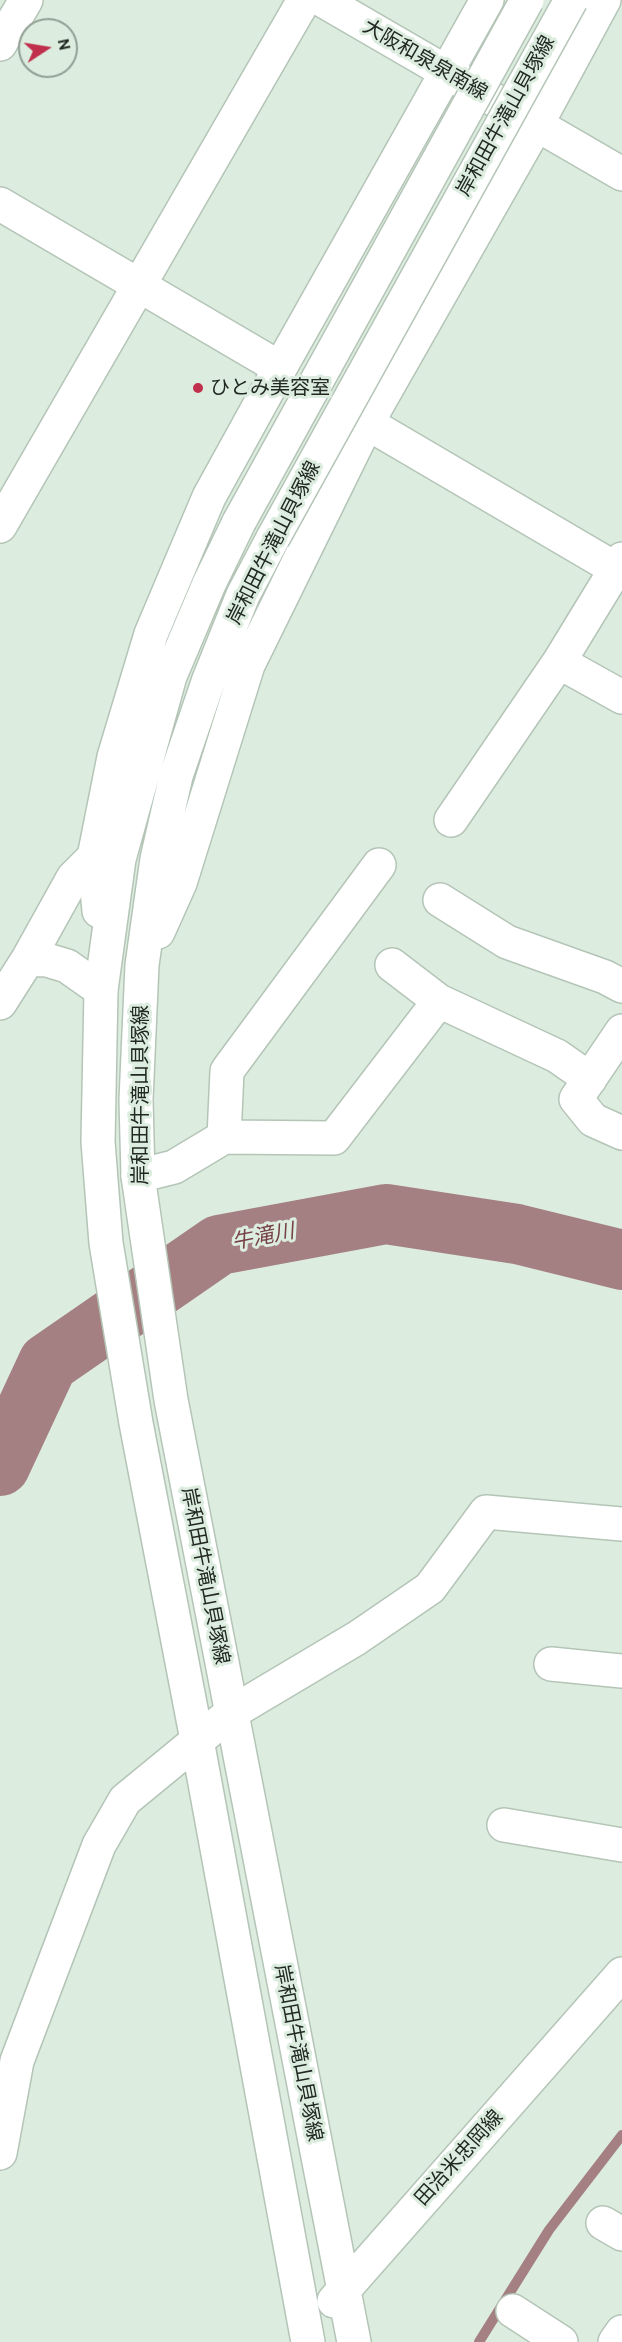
<!DOCTYPE html>
<meta charset="utf-8">
<style>
body{margin:0}
#map{position:relative;width:622px;height:2342px;overflow:hidden;background:#dceddf;font-family:Cabin,sans-serif}
canvas{display:block}
.north{position:absolute;left:18px;top:18px;width:60px;height:60px;box-sizing:border-box;background:#dceddf;border:2px solid #919e93;border-radius:50%;rotate:78deg;font-size:16px;font-weight:700;line-height:24px;text-align:center;color:#212822}
.north::after{content:'';display:block;margin:auto;width:21px;height:27px;background:#c0304d;clip-path:polygon(50% 0,100% 100%,50% 72%,0 100%)}
</style>
<div id="map">
<canvas width="622" height="2342"></canvas>
<div class="north">N</div>
</div>
<script>
const ctx = document.querySelector('canvas').getContext('2d');
ctx.lineJoin = 'round';
function toPath(rows) {
  const path = new Path2D();
  for (const r of rows) {
    path.moveTo(r[0], r[1]);
    for (let i = 2; i < r.length; i += 2) path.lineTo(r[i], r[i + 1]);
  }
  return path;
}
function strokePath(path, color, width, dash) {
  ctx.strokeStyle = color;
  ctx.lineWidth = width;
  ctx.lineCap = dash ? 'butt' : 'round';
  ctx.setLineDash(dash || []);
  ctx.stroke(path);
}
function drawText(font, color, halo, rows, align = 'center') {
  ctx.font = font + ' Cabin,"Noto Sans JP",sans-serif';
  ctx.lineWidth = 6;
  ctx.setLineDash([]);
  ctx.textBaseline = 'middle';
  ctx.strokeStyle = halo;
  ctx.fillStyle = color;
  for (const [text, x, y, turn = 0] of rows) {
    ctx.save();
    ctx.translate(x, y);
    ctx.rotate((+turn || 0) * Math.PI / 180);
    ctx.textAlign = isNaN(turn) ? turn : align;
    if (halo) ctx.strokeText(text, 0, 0);
    ctx.fillText(text, 0, 0);
    ctx.restore();
  }
}
strokePath(toPath([
 [479,2342,549,2230,622,2135]
]), '#a58082', 10);
strokePath(toPath([
 [0,1466,48,1363,219,1245,386,1214,517,1234,622,1260]
]), '#a58082', 60);
const minor = toPath([
 [0,44,26,0],
 [446,73,487,0],
 [537,124,604,0],
 [0,204,280,368],
 [367,423,616,569],
 [0,526,304,0],
 [559,662,622,697],
 [451,820,559,662,622,559],
 [440,900,507,942,605,977,622,986],
 [28,959,47,960,67,966,101,990],
 [392,965,439,1001,557,1056,590,1079],
 [0,1003,28,959,73,878,94,857],
 [622,1031,576,1099,593,1120,622,1133],
 [224,1137,227,1071,379,865],
 [138,1176,174,1167,224,1137,334,1138,439,1001],
 [551,1664,622,1671],
 [504,1825,622,1845],
 [0,2153,17,2061,99,1845,125,1800,231,1713,357,1638,430,1588,486,1512,622,1524],
 [603,2223,622,2234],
 [513,2311,561,2342],
 [615,2342,622,2332]
]);
const major = toPath([
 [322,0,622,174],
 [239,522,209,584,170,676,119,859,101,990,98,1142,106,1243,136,1423,197,1740,308,2342],
 [273,538,243,595,208,682,176,776,157,859,142,965,136,1100,138,1176,171,1400,354,2342],
 [99,911,94,857,114,757,151,634,209,497,280,368,446,73],
 [158,932,180,883,248,665,367,423,537,124],
 [334,2301,622,1974]
]);
strokePath(minor, '#b4c5b7', 36);
strokePath(major, '#b4c5b7', 36);
strokePath(minor, '#fff', 33);
strokePath(major, '#fff', 33);
const majorBridge = toPath([
 [239,522,527,0],
 [273,538,571,0]
]);
strokePath(majorBridge, '#b4c5b7', 36, []);
strokePath(majorBridge, '#fff', 33);
for (const [x, y, r, color] of [
 [198,388,6,"#c0304d"]
]) {
  const dot = new Path2D();
  dot.arc(x, y, r, 0, 2 * Math.PI);
  ctx.fillStyle = color;
  ctx.fill(dot);
  strokePath(dot, '#dceddf', 2);
}
drawText('20px', '#212822', '#dceddf', [
 ["大阪和泉泉南線",425,60,30],
 ["岸和田牛滝山貝塚線",506,116,-61],
 ["岸和田牛滝山貝塚線",274,543,-63],
 ["岸和田牛滝山貝塚線",141,1095,-90],
 ["岸和田牛滝山貝塚線",205,1576,79],
 ["岸和田牛滝山貝塚線",298,2053,79],
 ["田治米忠岡線",459,2158,-48]
]);
drawText('20px', '#212822', '#dceddf', [
 ["ひとみ美容室",210,388]
], 'left');
drawText('italic 21px', '#774045', '#dceddf', [
 ["牛滝川",263,1237,-11]
]);
</script>
